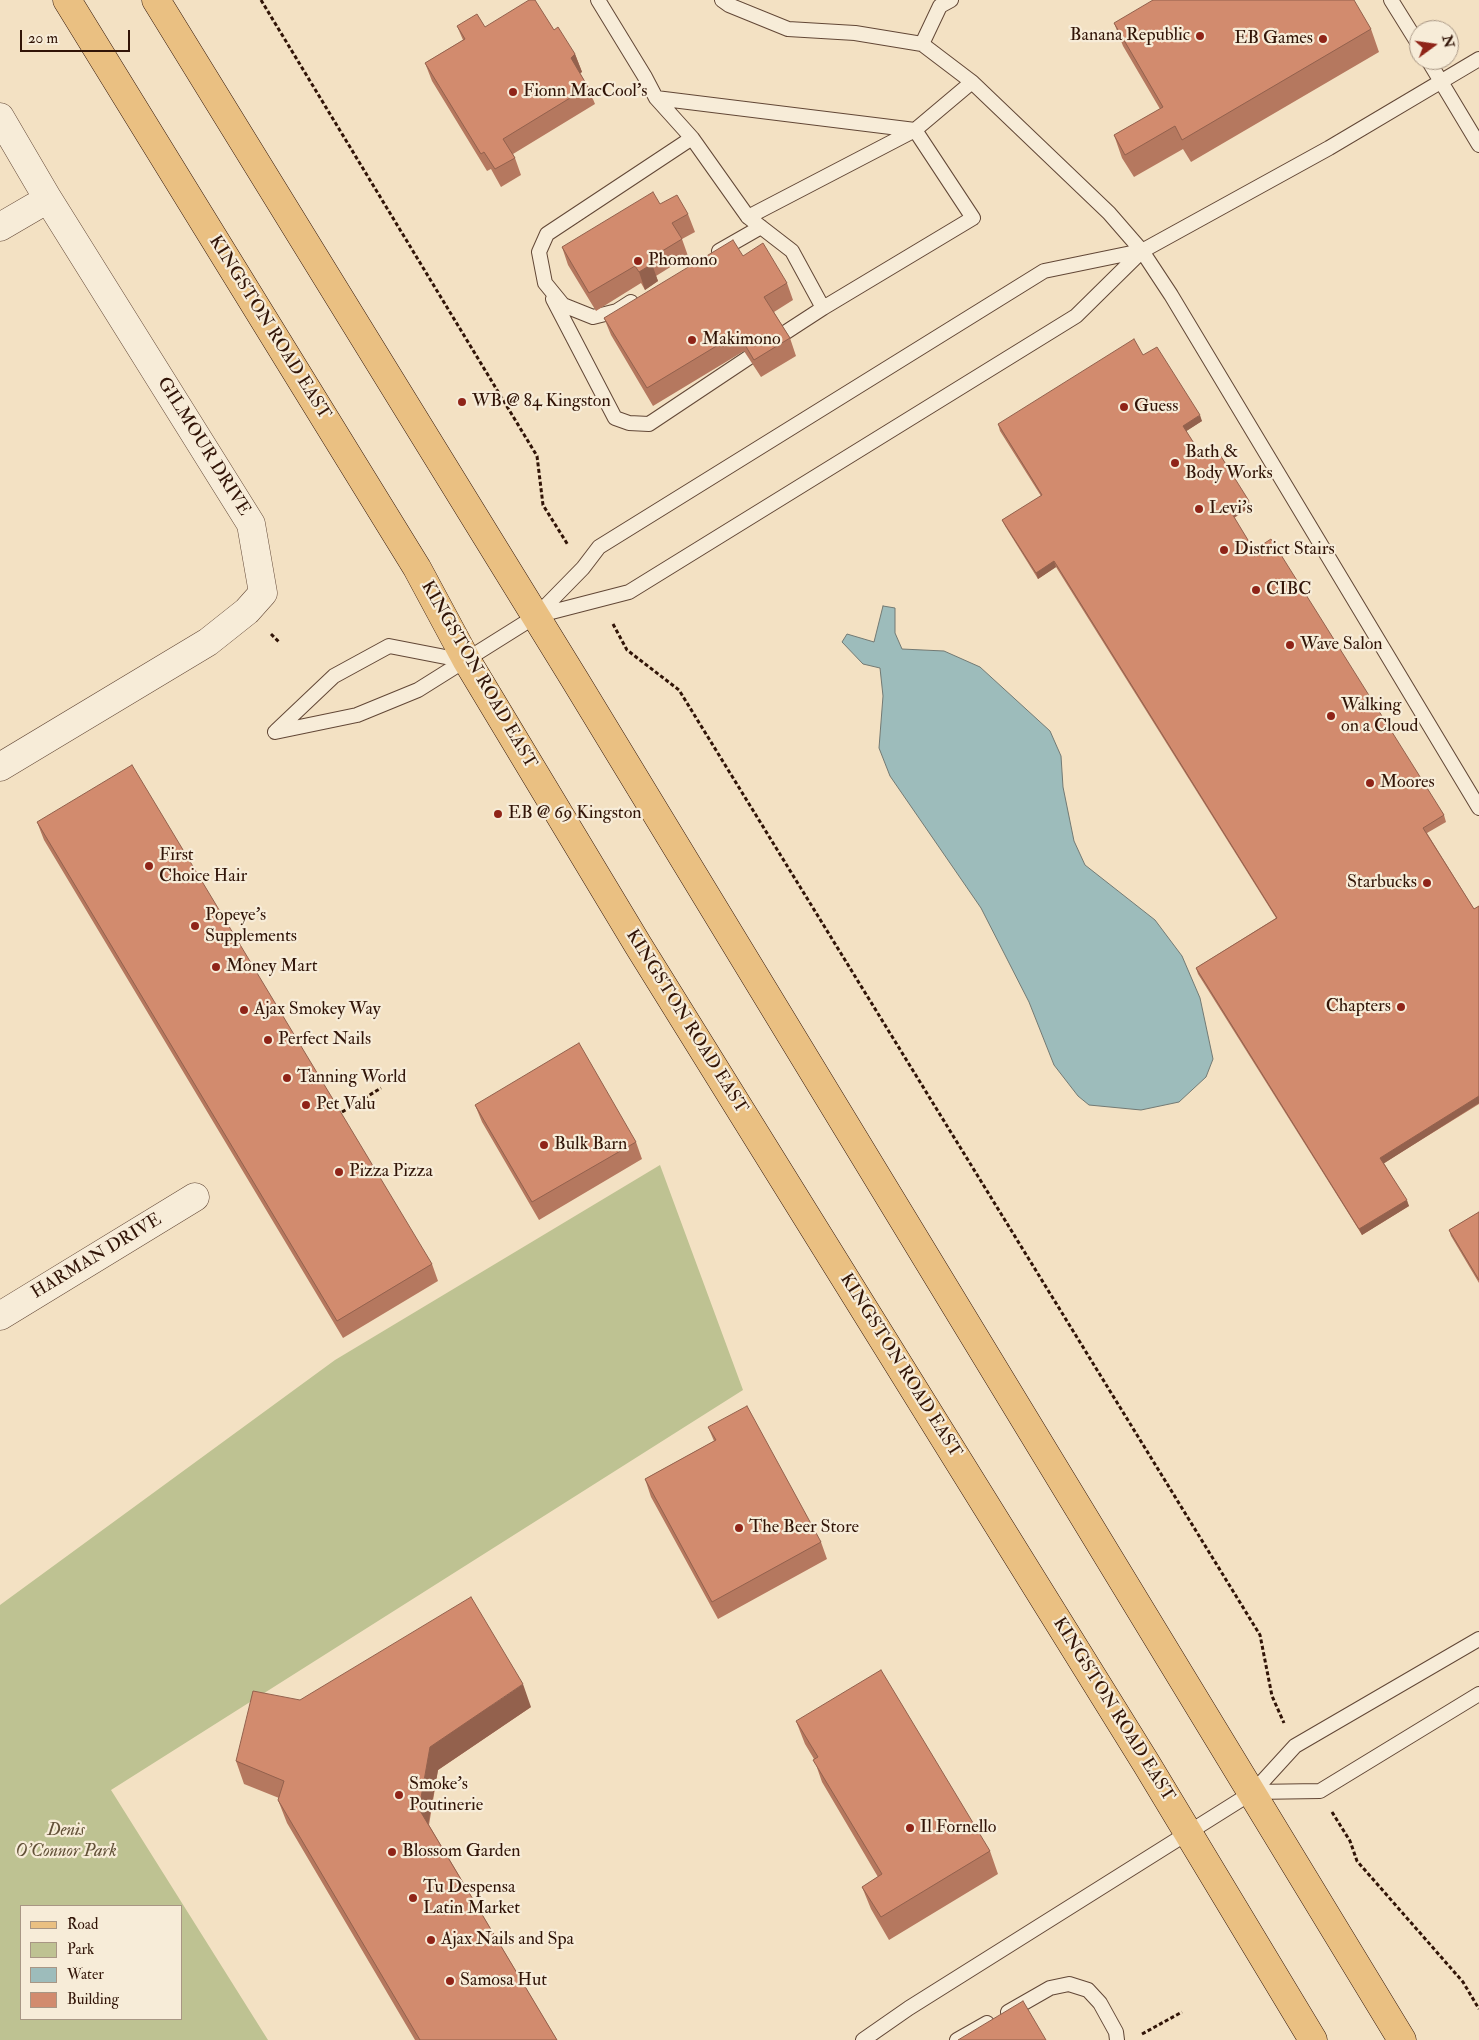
<!DOCTYPE html>
<style>
body{margin:0}
#map{position:relative;width:1479px;height:2040px;overflow:hidden;background:#f3e1c3;font-family:"IM FELL Double Pica",serif}
canvas{display:block}
.legend{position:absolute;left:20px;top:1905px;width:162px;height:115px;box-sizing:border-box;background:#f7ecd8;border:1px solid #a89684;margin:0;padding:6px 9px;list-style:none;font-size:15px;color:#311407}
.legend li{display:flex;align-items:center;gap:10px;height:25px}
.legend b{width:25px;border:1px solid #a89684}
.north{position:absolute;left:1409px;top:20px;width:50px;height:50px;box-sizing:border-box;background:#f7ecd8;border:1px solid #a89684;border-radius:50%;rotate:76deg;font-size:14px;font-weight:700;line-height:20px;text-align:center;color:#311407}
.north::after{content:'';display:block;margin:auto;width:18px;height:22px;background:#8f2418;clip-path:polygon(50% 0,100% 100%,50% 72%,0 100%)}
.scale{position:absolute;left:20px;top:30px;width:110px;height:22px;box-sizing:border-box;border:2px solid #311407;border-top:0;padding-left:6px;font-size:15px;line-height:18px;white-space:nowrap;color:#311407;-webkit-text-stroke:4px #f7ecd8;paint-order:stroke}
</style>
<div id="map">
<canvas width="1479" height="2040"></canvas>
<ul class="legend">
<li><b style="height:6px;background:#eac082"></b>Road</li>
<li><b style="height:14px;background:#bec292"></b>Park</li>
<li><b style="height:14px;background:#9dbcbb"></b>Water</li>
<li><b style="height:14px;background:#d28b6e"></b>Building</li>
</ul>
<div class="north">N</div>
<div class="scale">20 m</div>
</div>
<script>
const ctx = document.querySelector('canvas').getContext('2d');
ctx.lineJoin = 'round';
function fillPath(path, color) {
  ctx.fillStyle = color;
  ctx.fill(path, 'evenodd');
}
function toPath(rows) {
  const path = new Path2D();
  for (const r of rows) {
    path.moveTo(r[0], r[1]);
    for (let i = 2; i < r.length; i += 2) path.lineTo(r[i], r[i + 1]);
  }
  return path;
}
function strokePath(path, color, width, dash) {
  ctx.strokeStyle = color;
  ctx.lineWidth = width;
  ctx.lineCap = dash ? 'butt' : 'round';
  ctx.setLineDash(dash || []);
  ctx.stroke(path);
}
function drawText(font, color, halo, rows, align = 'center') {
  ctx.font = font + ' "IM FELL Double Pica",serif';
  ctx.lineWidth = 4.5;
  ctx.setLineDash([]);
  ctx.textBaseline = 'middle';
  ctx.strokeStyle = halo;
  ctx.fillStyle = color;
  for (const [text, x, y, turn = 0] of rows) {
    ctx.save();
    ctx.translate(x, y);
    ctx.rotate((+turn || 0) * Math.PI / 180);
    ctx.textAlign = isNaN(turn) ? turn : align;
    if (halo) ctx.strokeText(text, 0, 0);
    ctx.fillText(text, 0, 0);
    ctx.restore();
  }
}
fillPath(toPath([
 [660,1165,743,1390,111,1790,268,2040,0,2040,0,1605,335,1360],
 [21,1906,181,1906,181,2019,21,2019]
]), '#bec292');
const water = toPath([
 [883,606,895,608,895,633,902,649,944,651,980,667,1050,731,1061,756,1063,787,1074,841,1085,865,1155,920,1182,956,1200,998,1213,1059,1206,1077,1179,1102,1141,1110,1089,1105,1078,1096,1054,1065,1029,1002,981,908,890,776,879,748,883,696,880,668,863,664,842,642,847,634,874,642,883,606]
]);
fillPath(water, '#9dbcbb');
strokePath(water, '#727973', 1);
const service = toPath([
 [598,0,645,77,656,98,692,138,748,217,915,130,972,82],
 [722,0,729,5,788,29,855,33,922,44,972,82,1109,213,1142,251,1171,295,1479,808],
 [1391,0,1419,45],
 [922,44,940,6,951,0],
 [1428,60,1479,145],
 [656,98,915,130,973,218,823,308,792,251,748,217],
 [719,251,761,227],
 [553,299,615,418,629,423,649,424,748,358],
 [631,302,617,311,593,317,563,305,545,283,539,252,547,234,692,138],
 [783,334,823,308],
 [536,616,629,592,1076,316,1142,251,1329,148,1479,59],
 [276,731,334,676,389,646,466,661],
 [275,732,357,715,418,690,536,616,583,568,599,547,1044,271,1141,251],
 [1253,1792,1320,1791,1479,1694],
 [1008,2012,1050,1988,1069,1984,1088,1990,1100,2003,1116,2032,1117,2040],
 [863,2040,909,2008,1253,1792,1295,1746,1479,1639],
 [957,2040,987,2023]
]);
const minor = toPath([
 [0,117,48,199,251,524,263,593,247,611,208,642,0,767],
 [0,227,48,199],
 [0,1316,195,1197]
]);
const primary = toPath([
 [67,0,417,568,467,661,638,945,1146,1763,1313,2040],
 [156,0,575,680,1402,2040]
]);
strokePath(service, '#624736', 16);
strokePath(minor, '#624736', 29);
strokePath(primary, '#311407', 29);
strokePath(toPath([
 [261,0,537,456,543,505,568,545],
 [613,624,627,650,679,690,1260,1635,1272,1696,1284,1723],
 [271,634,279,642],
 [342,1112,381,1088],
 [1332,1812,1350,1841,1357,1861,1463,1982,1479,2009],
 [1142,2034,1182,2012]
]), '#311407', 3, [4, 2.5]);
strokePath(service, '#f7ecd8', 14);
strokePath(minor, '#f7ecd8', 28);
strokePath(primary, '#eac082', 28);
fillPath(toPath([
 [1114,23,1371,29,1379,52,1191,162,1183,149,1134,177,1122,158,1114,135,1160,109,1123,46],
 [457,26,554,30,575,54,582,72,580,73,588,87,595,104,513,154,515,158,521,175,501,187,491,169,487,171,432,81,425,63,463,40],
 [660,204,688,214,695,232,682,239,688,256,656,276,658,281,645,290,641,283,596,311,568,265,562,247],
 [743,256,787,283,793,300,774,312,790,338,796,356,761,377,744,351,653,406,611,335,604,318],
 [1143,355,1202,421,1186,431,1204,459,1251,507,1234,518,1254,550,1444,815,1446,822,1427,833,1474,909,1479,906,1479,1104,1384,1163,1409,1206,1362,1235,1198,974,1196,968,1276,918,1056,567,1038,579,1005,526,1002,520,1041,496,1000,431,998,424],
 [37,822,432,1264,438,1281,343,1338,44,840],
 [475,1105,636,1142,642,1159,539,1220,482,1122],
 [1479,1212,1479,1283,1451,1236,1449,1230],
 [708,1427,821,1542,827,1559,718,1619,651,1497,645,1479,714,1441],
 [300,1700,531,1707,438,1770,429,1825,557,2040,415,2040,287,1823,278,1800,279,1798,244,1784,236,1761],
 [796,1721,990,1851,998,1874,889,1940,871,1909,862,1887,878,1877,822,1782,814,1759,805,1744]
]), '#b5785f');
fillPath(toPath([
 [575,54,582,72,577,75,571,58],
 [652,264,658,281,645,290,639,272],
 [1200,415,1202,421,1185,432,1183,426],
 [1249,501,1251,507,1233,518,1231,512],
 [1054,561,1056,567,1038,579,1036,573],
 [1479,1096,1479,1103,1383,1164,1380,1158],
 [1407,1200,1409,1206,1362,1235,1359,1229],
 [523,1684,531,1707,438,1770,427,1831,419,1809,430,1747]
]), '#93614d');
const building = toPath([
 [529,0,535,0,554,30,558,27,575,54,571,58,588,87,503,139,515,158,495,169,484,152,481,154,425,63,465,39,457,26,477,14,485,27,529,0],
 [1153,0,1354,0,1371,29,1182,140,1175,126,1125,155,1114,135,1163,107,1114,23,1153,0],
 [653,192,660,204,677,195,688,214,672,223,682,239,649,259,652,264,639,272,635,266,589,293,562,247,653,192],
 [733,240,743,256,763,243,787,283,764,297,790,338,754,360,738,333,647,388,604,318,733,240],
 [1134,339,1143,355,1157,347,1200,415,1183,426,1204,459,1217,450,1249,501,1231,512,1254,550,1271,539,1444,815,1423,828,1474,909,1479,906,1479,1096,1380,1158,1407,1200,1359,1229,1196,968,1277,918,1054,561,1036,573,1002,520,1042,495,998,424,1134,339],
 [132,765,432,1264,337,1321,37,822,132,765],
 [579,1043,636,1142,532,1202,475,1105,579,1043],
 [1479,1212,1479,1280,1449,1230,1479,1212],
 [747,1406,821,1542,712,1602,645,1479,716,1440,708,1427,747,1406],
 [471,1597,523,1684,430,1747,419,1809,557,2040,420,2040,278,1800,284,1781,236,1761,253,1691,300,1700,471,1597],
 [881,1670,990,1851,881,1917,862,1887,882,1874,813,1760,818,1757,796,1721,881,1670],
 [1023,2001,1046,2040,958,2040,1023,2001]
]);
fillPath(building, '#d28b6e');
strokePath(building, '#93614d', 1);
for (const [x, y, r, color] of [
 [1200,36,5,"#8f2418"],
 [1323,39,5,"#8f2418"],
 [513,92,5,"#8f2418"],
 [638,261,5,"#8f2418"],
 [692,340,5,"#8f2418"],
 [462,402,5,"#8f2418"],
 [1124,407,5,"#8f2418"],
 [1175,463,5,"#8f2418"],
 [1199,509,5,"#8f2418"],
 [1224,550,5,"#8f2418"],
 [1256,590,5,"#8f2418"],
 [1290,645,5,"#8f2418"],
 [1331,716,5,"#8f2418"],
 [1370,783,5,"#8f2418"],
 [498,814,5,"#8f2418"],
 [149,866,5,"#8f2418"],
 [1427,883,5,"#8f2418"],
 [195,926,5,"#8f2418"],
 [216,967,5,"#8f2418"],
 [1401,1007,5,"#8f2418"],
 [244,1010,5,"#8f2418"],
 [268,1040,5,"#8f2418"],
 [287,1078,5,"#8f2418"],
 [306,1105,5,"#8f2418"],
 [544,1145,5,"#8f2418"],
 [339,1172,5,"#8f2418"],
 [739,1528,5,"#8f2418"],
 [399,1795,5,"#8f2418"],
 [910,1828,5,"#8f2418"],
 [392,1852,5,"#8f2418"],
 [413,1898,5,"#8f2418"],
 [431,1940,5,"#8f2418"],
 [450,1981,5,"#8f2418"]
]) {
  const dot = new Path2D();
  dot.arc(x, y, r, 0, 2 * Math.PI);
  ctx.fillStyle = color;
  ctx.fill(dot);
  strokePath(dot, '#f7ecd8', 2);
}
drawText('18px', '#311407', '#f7ecd8', [
 ["Banana Republic",1190,36,"right"],
 ["EB Games",1313,39,"right"],
 ["Fionn MacCool's",523,92],
 ["Phomono",648,261],
 ["Makimono",702,340],
 ["WB @ 84 Kingston",472,402],
 ["Guess",1134,407],
 ["Bath &",1185,453],
 ["Body Works",1185,474],
 ["Levi's",1209,509],
 ["District Stairs",1234,550],
 ["CIBC",1266,590],
 ["Wave Salon",1300,645],
 ["Walking",1341,706],
 ["on a Cloud",1341,727],
 ["Moores",1380,783],
 ["EB @ 69 Kingston",508,814],
 ["First",159,856],
 ["Choice Hair",159,877],
 ["Starbucks",1417,883,"right"],
 ["Popeye's",205,916],
 ["Supplements",205,937],
 ["Money Mart",226,967],
 ["Chapters",1391,1007,"right"],
 ["Ajax Smokey Way",254,1010],
 ["Perfect Nails",278,1040],
 ["Tanning World",297,1078],
 ["Pet Valu",316,1105],
 ["Bulk Barn",554,1145],
 ["Pizza Pizza",349,1172],
 ["The Beer Store",749,1528],
 ["Smoke's",409,1785],
 ["Poutinerie",409,1806],
 ["Il Fornello",920,1828],
 ["Blossom Garden",402,1852],
 ["Tu Despensa",423,1888],
 ["Latin Market",423,1909],
 ["Ajax Nails and Spa",441,1940],
 ["Samosa Hut",460,1981]
], 'left');
drawText('18px', '#311407', '#f7ecd8', [
 ["KINGSTON ROAD EAST",269,328,58],
 ["GILMOUR DRIVE",203,447,58],
 ["KINGSTON ROAD EAST",478,675,60],
 ["KINGSTON ROAD EAST",686,1022,58],
 ["HARMAN DRIVE",97,1257,-31],
 ["KINGSTON ROAD EAST",900,1366,58],
 ["KINGSTON ROAD EAST",1113,1710,58]
]);
drawText('italic 18px', '#625138', '#f7ecd8', [
 ["Denis",66,1831],
 ["O'Connor Park",66,1852]
]);
</script>
